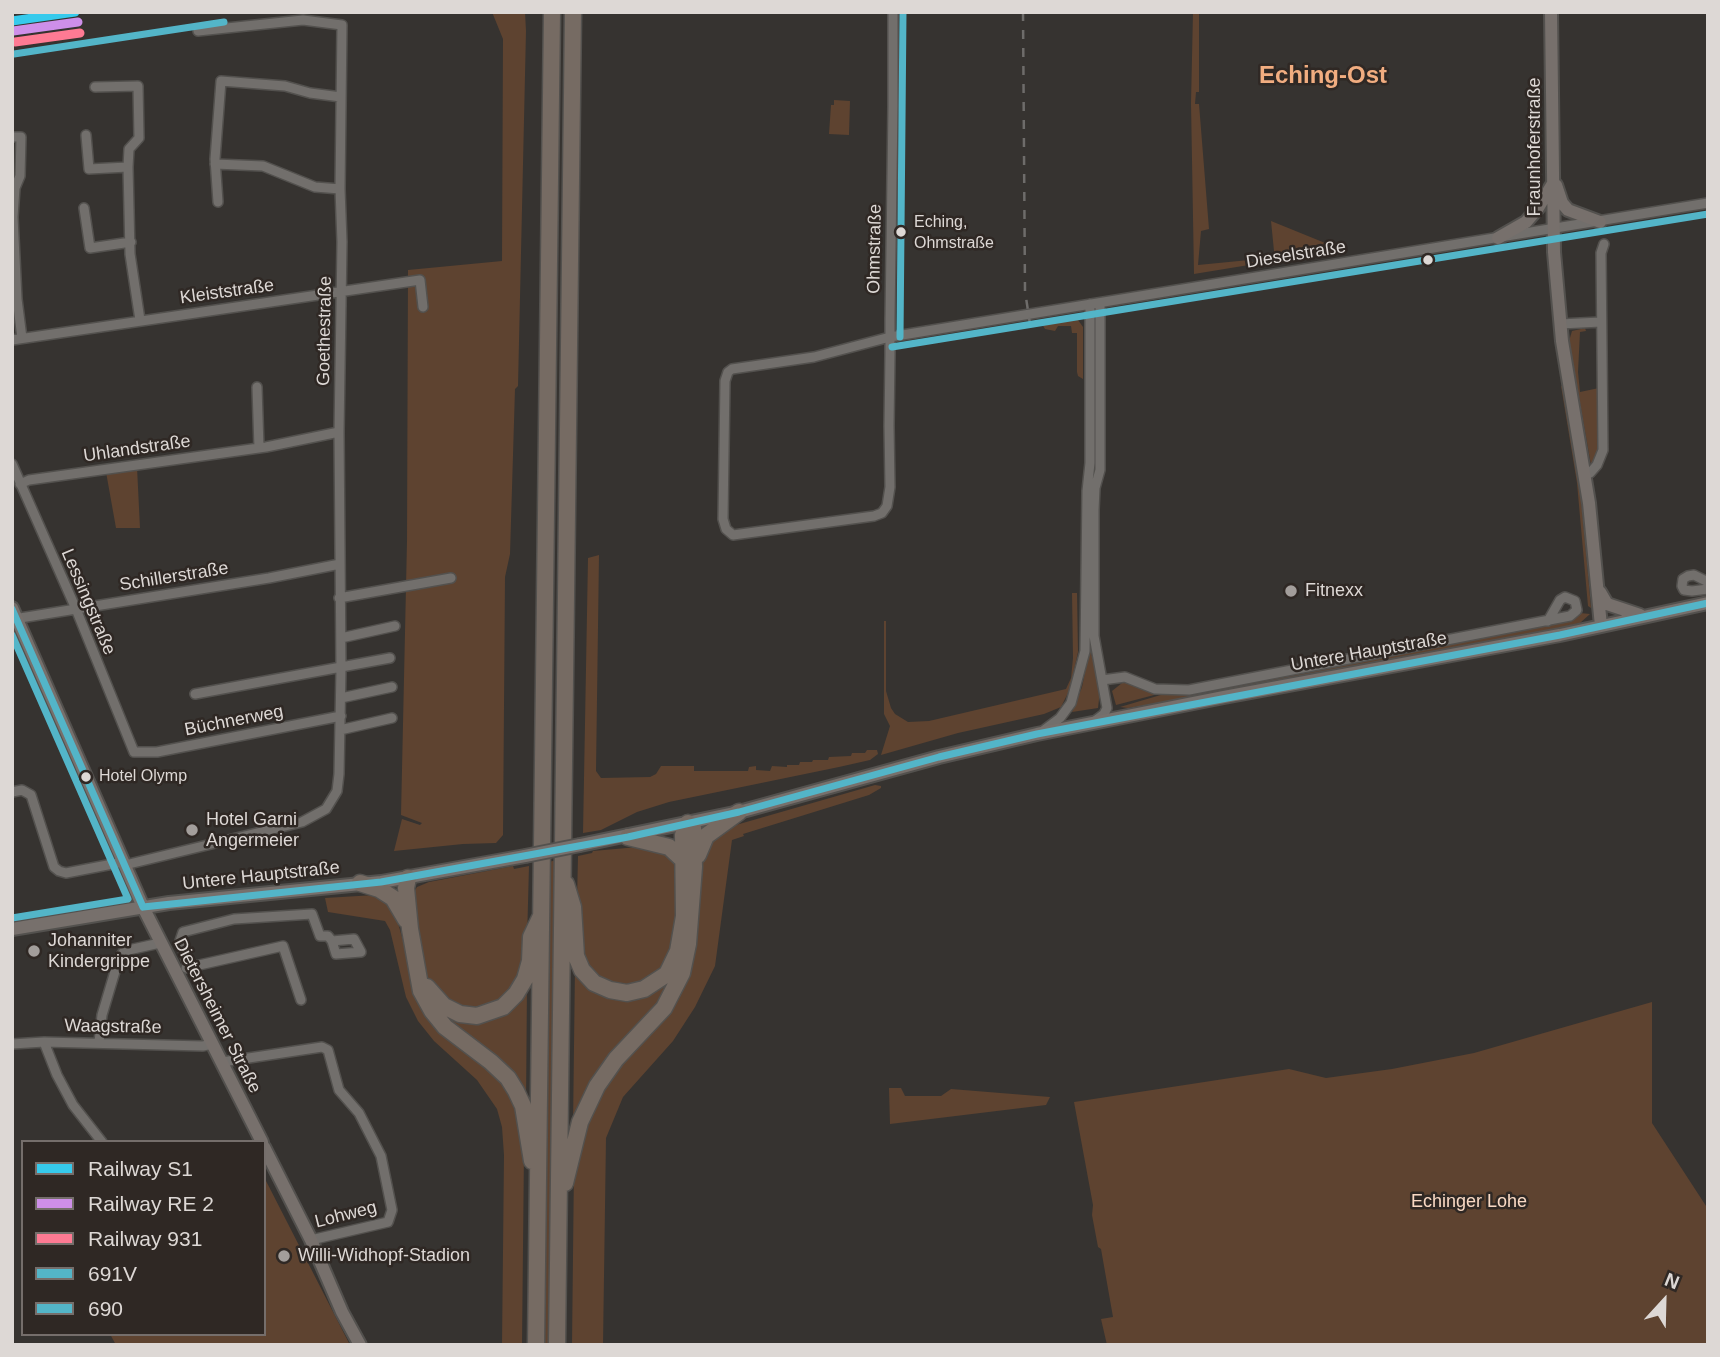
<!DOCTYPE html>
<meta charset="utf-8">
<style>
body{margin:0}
#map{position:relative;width:1720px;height:1357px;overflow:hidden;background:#363330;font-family:Arial,sans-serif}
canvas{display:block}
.frame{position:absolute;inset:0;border:14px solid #ddd8d5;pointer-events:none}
.legend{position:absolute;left:21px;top:1140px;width:245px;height:196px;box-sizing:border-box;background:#2f2824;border:2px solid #756e6b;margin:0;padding:9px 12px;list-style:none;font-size:21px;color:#ddd8d5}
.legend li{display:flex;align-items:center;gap:14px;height:35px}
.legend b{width:35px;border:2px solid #756e6b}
.north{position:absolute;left:1629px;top:1266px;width:70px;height:70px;-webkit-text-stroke:5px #2f2824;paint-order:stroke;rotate:22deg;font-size:19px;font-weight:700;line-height:28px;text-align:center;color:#ddd8d5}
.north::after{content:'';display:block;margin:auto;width:24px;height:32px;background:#ddd8d5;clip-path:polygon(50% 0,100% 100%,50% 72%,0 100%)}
</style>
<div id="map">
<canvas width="1720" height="1357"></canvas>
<div class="frame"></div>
<ul class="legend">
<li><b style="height:9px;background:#36caec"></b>Railway S1</li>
<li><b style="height:9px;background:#ce8fe9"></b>Railway RE 2</li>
<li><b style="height:9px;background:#fe7a93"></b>Railway 931</li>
<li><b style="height:9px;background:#53b5c8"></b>691V</li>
<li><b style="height:9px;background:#53b5c8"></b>690</li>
</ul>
<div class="north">N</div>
</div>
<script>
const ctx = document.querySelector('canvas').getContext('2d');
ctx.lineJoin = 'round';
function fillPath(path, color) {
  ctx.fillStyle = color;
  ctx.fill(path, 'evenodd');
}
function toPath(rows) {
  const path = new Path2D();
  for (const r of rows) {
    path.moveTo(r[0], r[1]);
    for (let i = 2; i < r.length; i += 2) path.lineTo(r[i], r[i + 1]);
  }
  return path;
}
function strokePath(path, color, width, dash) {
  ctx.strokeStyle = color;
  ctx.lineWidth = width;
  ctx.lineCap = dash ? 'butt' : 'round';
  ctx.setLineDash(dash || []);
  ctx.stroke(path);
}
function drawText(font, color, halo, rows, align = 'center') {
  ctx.font = font + ' Arial,sans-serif';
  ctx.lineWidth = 5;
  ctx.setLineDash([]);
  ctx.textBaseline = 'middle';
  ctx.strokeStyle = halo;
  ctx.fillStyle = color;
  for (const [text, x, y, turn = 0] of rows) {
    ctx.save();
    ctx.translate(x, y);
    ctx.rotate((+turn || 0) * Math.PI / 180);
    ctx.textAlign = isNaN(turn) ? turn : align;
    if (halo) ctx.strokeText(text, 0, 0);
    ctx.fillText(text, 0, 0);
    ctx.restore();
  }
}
fillPath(toPath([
 [492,12,525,12,526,31,518,386,515,389,510,554,505,577,503,835,496,843,463,844,394,851,402,819,420,825,422,823,401,815,407,541,408,270,502,261,503,39],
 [1193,12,1199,12,1199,92,1196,92,1195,104,1199,104,1209,229,1201,231,1198,265,1249,260,1255,264,1194,274,1191,103],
 [834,100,850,101,849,135,829,134,831,105,834,105],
 [1271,221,1335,247,1336,251,1275,261],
 [1071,318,1078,320,1083,327,1083,379,1078,376,1077,372,1077,333,1072,333,1071,326,1058,326,1055,331,1045,329,1042,324],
 [1585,328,1586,331,1580,332,1578,372,1580,392,1599,388,1598,451,1591,465,1569,341,1572,331],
 [1561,386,1564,387,1580,486,1591,608,1588,606,1577,483],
 [137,467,140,528,116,528,106,472],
 [599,555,596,771,601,778,650,777,656,774,661,766,694,766,694,771,748,771,749,767,756,766,756,770,770,771,772,766,787,767,787,765,799,765,800,762,812,762,813,760,828,760,829,757,851,756,852,753,865,753,867,750,877,750,878,754,870,760,839,767,669,802,637,812,601,830,583,833,588,558],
 [1072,593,1077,593,1078,652,1070,689,1061,707,1044,714,958,733,881,755,890,726,884,714,884,621,886,621,886,691,891,708,895,714,908,722,929,721,1066,689,1071,678,1073,658],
 [1580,613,1590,614,1580,623,1551,630,1240,689,1128,708,1120,707,1164,694,1188,694,1545,625,1574,619],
 [1090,648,1100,691,1098,708,1072,712,1082,687],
 [1122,683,1128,683,1158,694,1116,705,1112,691],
 [875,785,881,786,881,788,869,795,743,834,744,836,732,840,715,966,695,1007,673,1041,623,1097,606,1138,603,1345,572,1345,574,1165,596,1095,659,1021,704,848,722,829],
 [649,846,674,856,681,881,670,964,631,989,591,975,576,945,578,856,592,853,593,851],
 [556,860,550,1345,545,1345,549,862],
 [513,866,514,869,529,866,527,941,523,970,507,997,484,1010,455,1006,430,983,425,972,412,895,417,887,429,882],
 [375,895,391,905,396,916,418,993,514,1094,524,1150,522,1345,502,1345,504,1155,502,1127,497,1109,477,1080,434,1041,418,1021,406,997,390,930,385,921,328,912,325,898],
 [575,965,609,994,666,980,672,986,573,1127],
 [527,985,526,1105,436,1007,466,1020],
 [1652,1002,1652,1123,1708,1209,1708,1345,1107,1345,1101,1319,1113,1317,1101,1249,1098,1247,1092,1215,1093,1205,1074,1102,1289,1069,1326,1078,1392,1069,1474,1053],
 [889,1088,901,1088,905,1096,941,1096,951,1089,1050,1097,1046,1105,890,1124],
 [264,1177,350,1345,116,1345,110,1334,264,1334]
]), '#5e4330');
const street = toPath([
 [893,12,893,106,890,319,890,354,889,426,890,487,887,506,882,513,874,516,733,535,726,529,723,519,725,381,728,372,732,369,814,357,890,337,1708,203],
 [95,87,138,86,139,138,129,149,128,167,130,254,140,320],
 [86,135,89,169,128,167],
 [12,137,21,137,20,176,15,188,13,217,17,299,22,338],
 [215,164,263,166,315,187,340,189],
 [218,202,215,159,221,81,285,86,310,93,341,97],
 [84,208,90,248,131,242],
 [1560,324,1601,322],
 [12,340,420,280,423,307],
 [257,387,259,448],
 [12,464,76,609,134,752,157,752,341,716],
 [1585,474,1590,473,1597,465,1603,450,1601,253,1604,244],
 [20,484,29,480,266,447,339,432],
 [1708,582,1694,575,1688,576,1683,579,1682,586,1684,590,1692,591,1708,589],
 [339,598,451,578],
 [14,619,269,578,340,564],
 [341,638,395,626],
 [1102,680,1125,677,1155,689,1189,690,1570,616,1577,610,1575,601,1565,597,1560,600,1548,621],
 [195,694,390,658],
 [341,698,392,687],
 [1096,720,1104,714,1107,708,1094,636,1094,510,1095,488,1100,470,1100,303],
 [340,730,392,718],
 [1044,730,1060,718,1071,703,1085,651,1087,491,1090,463,1090,304],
 [12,792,22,790,31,795,54,867,59,871,66,873,123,862],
 [125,865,302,822,326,809,337,791,339,774,341,669,339,432,342,242,340,189,342,25,303,20,198,31],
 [354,939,361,952,336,954,332,941,354,939],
 [189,967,180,941,183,932,234,919,312,914,320,936,328,936,332,941],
 [186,968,283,946,301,1000],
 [44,1042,57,1075,73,1105,102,1142],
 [99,1042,102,1015,119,958,124,951,160,943],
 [12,1044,44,1042,203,1046,212,1044],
 [222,1062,322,1047,328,1050,339,1090,359,1113,381,1156,392,1210,388,1222,311,1240]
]);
const secondary = toPath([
 [1551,12,1554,252,1562,341,1589,503,1601,626],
 [1556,185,1562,203,1568,210,1600,222],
 [1498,238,1526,222,1538,208,1552,185],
 [1600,592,1607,604,1640,615],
 [12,608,143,907,262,1142],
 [580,845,739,812,939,757,1037,734,1224,697,1560,635,1708,603],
 [12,929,169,903,381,882,525,856],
 [264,1147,311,1240,342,1312,360,1345]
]);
const highway = toPath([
 [628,837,669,847,684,861],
 [698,855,706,836,739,812],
 [408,878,406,888,410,929,421,991,432,1011,445,1027,491,1062,508,1078,516,1091,523,1106,532,1161],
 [360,883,379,889,393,898,406,920],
 [427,987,444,1006,460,1014,477,1016,503,1007,516,994,525,979,530,961,531,937,540,918],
 [565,1183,580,1122,597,1086,616,1059,664,1008,682,973,688,944,694,867,693,828,688,823,683,835,684,916,678,951,667,974,644,989,627,993,610,990,594,983,582,970,576,956,573,907,566,884],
 [536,1345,552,12],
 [557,1345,573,12]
]);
strokePath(street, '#53514e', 12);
strokePath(secondary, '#53514e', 16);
strokePath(highway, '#53514e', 19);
strokePath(street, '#726f6c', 9);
strokePath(secondary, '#77706c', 12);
strokePath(highway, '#766b63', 16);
strokePath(toPath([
 [1023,12,1025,291,1030,324]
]), '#6e6c6a', 2.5, [9, 9]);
const secondaryBridge = toPath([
 [525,856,580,845]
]);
strokePath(secondaryBridge, '#53514e', 16, []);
strokePath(secondaryBridge, '#77706c', 12);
strokePath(toPath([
 [12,609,143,907],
 [143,907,381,882,628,837,739,812,939,757,1037,734,1560,635,1708,603]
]), '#53b5c8', 7);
strokePath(toPath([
 [14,54,224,22],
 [900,337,903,12],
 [892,347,1708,214],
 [12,635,128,899,12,918]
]), '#53b5c8', 7);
strokePath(toPath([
 [12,21,75,12]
]), '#36caec', 9);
strokePath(toPath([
 [13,31,78,22]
]), '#ce8fe9', 9);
strokePath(toPath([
 [15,42,80,33]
]), '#fe7a93', 9);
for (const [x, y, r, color] of [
 [901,232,6,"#ddd8d5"],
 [1428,260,6,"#ddd8d5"],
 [1291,591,7,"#a39e9b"],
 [86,777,6,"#ddd8d5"],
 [192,830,7,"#a39e9b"],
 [34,951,7,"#a39e9b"],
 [284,1256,7,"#a39e9b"]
]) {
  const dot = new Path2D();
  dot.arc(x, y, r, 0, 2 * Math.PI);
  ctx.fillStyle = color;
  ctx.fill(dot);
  strokePath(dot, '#2f2824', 2.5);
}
drawText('16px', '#ddd8d5', '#2f2824', [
 ["Eching,",914,223],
 ["Ohmstraße",914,244],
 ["Hotel Olymp",99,777]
], 'left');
drawText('18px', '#ddd8d5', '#2f2824', [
 ["Fraunhoferstraße",1535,147,-90],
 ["Ohmstraße",875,249,-89],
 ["Dieselstraße",1296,255,-9],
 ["Kleiststraße",227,292,-8],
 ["Goethestraße",325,331,-89],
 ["Uhlandstraße",137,449,-8],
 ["Schillerstraße",174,577,-9],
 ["Lessingstraße",88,602,67],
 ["Untere Hauptstraße",1369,652,-10],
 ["Büchnerweg",234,721,-11],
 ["Untere Hauptstraße",261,876,-6],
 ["Dietersheimer Straße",217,1016,63],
 ["Waagstraße",113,1027,1],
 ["Lohweg",346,1215,-14]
]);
drawText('18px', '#ddd8d5', '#2f2824', [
 ["Fitnexx",1305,591],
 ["Hotel Garni",206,820],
 ["Angermeier",206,841],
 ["Johanniter",48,941],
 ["Kindergrippe",48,962],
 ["Willi-Widhopf-Stadion",298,1256]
], 'left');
drawText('18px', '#f9d9c4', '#2f2824', [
 ["Echinger Lohe",1469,1202]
]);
drawText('bold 24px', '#f1ad80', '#2f2824', [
 ["Eching-Ost",1323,76]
]);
</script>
